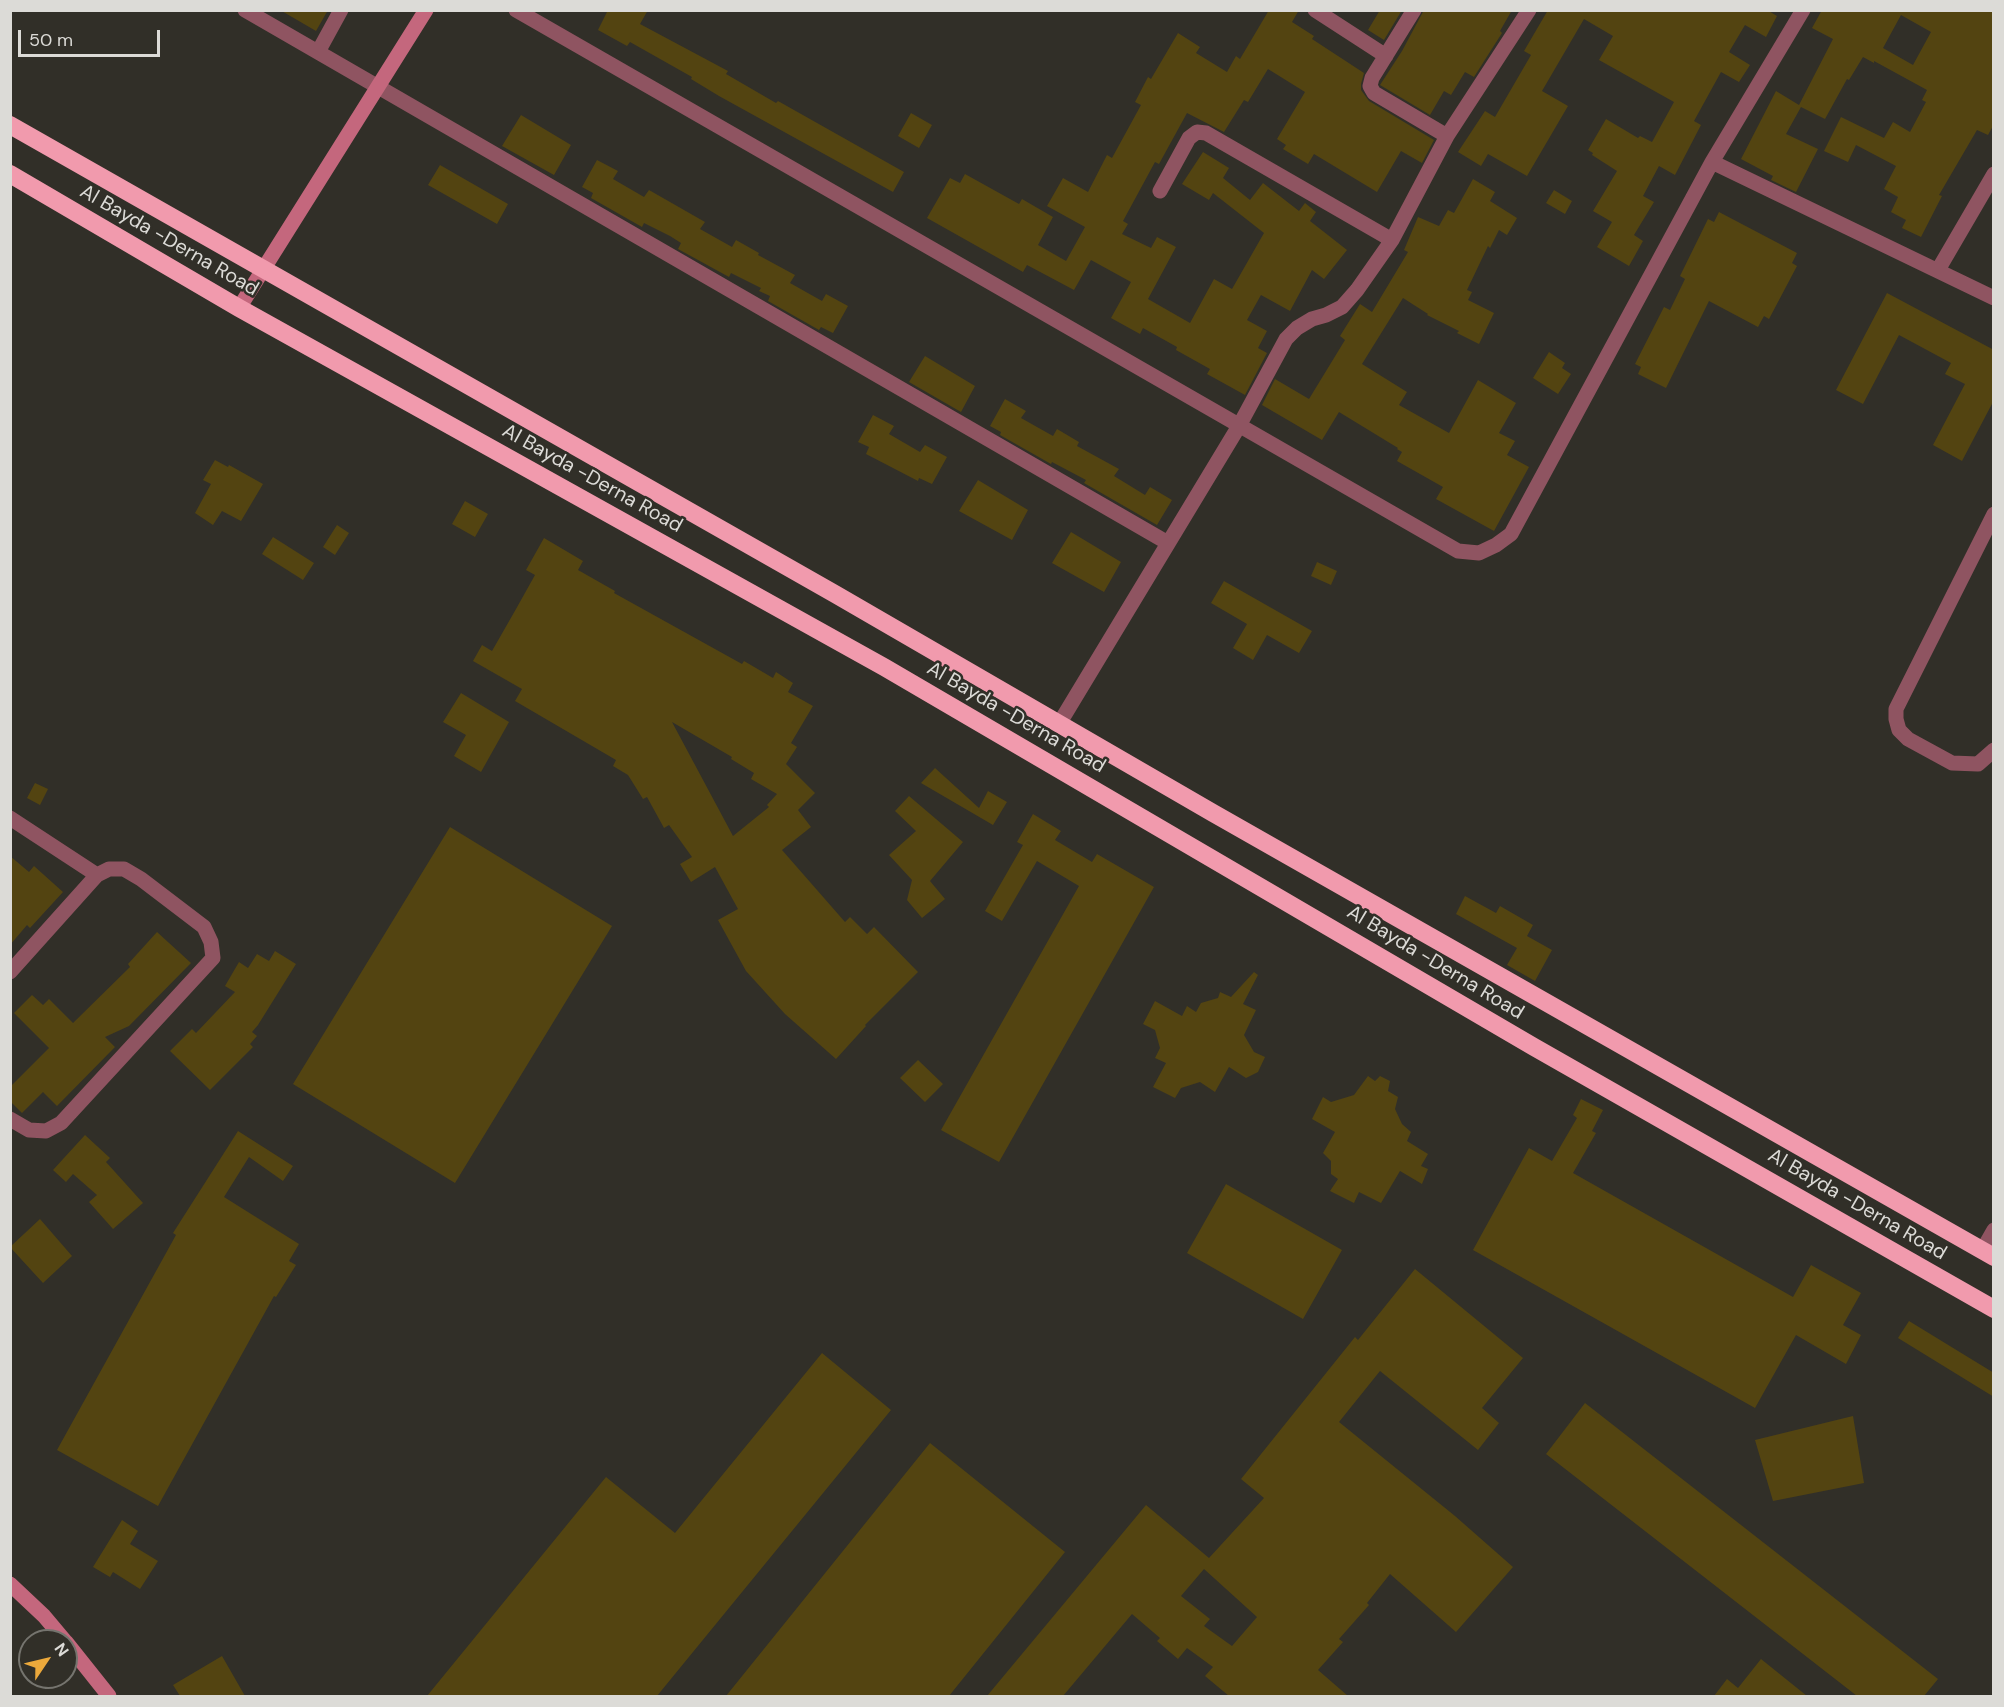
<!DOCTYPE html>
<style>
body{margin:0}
#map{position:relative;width:2004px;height:1707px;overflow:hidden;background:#312f28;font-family:"DM Sans",sans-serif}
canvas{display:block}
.frame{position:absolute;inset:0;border:12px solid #dcdbd7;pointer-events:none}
.north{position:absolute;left:18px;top:1629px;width:60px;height:60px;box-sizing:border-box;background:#312f28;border:2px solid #75746e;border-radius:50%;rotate:55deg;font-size:16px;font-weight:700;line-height:24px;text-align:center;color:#dcdbd7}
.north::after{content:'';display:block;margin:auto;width:21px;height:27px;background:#eca93b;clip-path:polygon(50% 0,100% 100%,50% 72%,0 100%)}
.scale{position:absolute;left:18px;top:30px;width:142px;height:27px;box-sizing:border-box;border:3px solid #dcdbd7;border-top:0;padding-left:8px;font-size:18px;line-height:21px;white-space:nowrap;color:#dcdbd7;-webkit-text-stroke:4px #312f28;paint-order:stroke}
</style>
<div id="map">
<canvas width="2004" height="1707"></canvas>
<div class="frame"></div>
<div class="north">N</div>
<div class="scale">50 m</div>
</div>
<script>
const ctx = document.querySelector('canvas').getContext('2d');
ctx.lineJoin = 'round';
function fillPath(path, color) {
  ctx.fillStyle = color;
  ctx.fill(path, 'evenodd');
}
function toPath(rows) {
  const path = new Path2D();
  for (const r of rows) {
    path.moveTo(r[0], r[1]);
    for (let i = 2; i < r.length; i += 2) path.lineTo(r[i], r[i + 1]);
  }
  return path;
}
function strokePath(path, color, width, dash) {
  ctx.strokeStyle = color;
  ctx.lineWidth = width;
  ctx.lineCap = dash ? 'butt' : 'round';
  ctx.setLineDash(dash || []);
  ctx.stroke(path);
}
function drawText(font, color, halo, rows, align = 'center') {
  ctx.font = font + ' "DM Sans",sans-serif';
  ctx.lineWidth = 5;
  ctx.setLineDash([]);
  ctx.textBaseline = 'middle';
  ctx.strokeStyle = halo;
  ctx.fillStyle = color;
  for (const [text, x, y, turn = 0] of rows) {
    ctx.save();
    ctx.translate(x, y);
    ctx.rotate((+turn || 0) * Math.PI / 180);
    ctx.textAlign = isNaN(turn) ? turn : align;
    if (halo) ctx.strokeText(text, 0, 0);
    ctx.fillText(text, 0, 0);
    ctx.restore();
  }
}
fillPath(toPath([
 [280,10,328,10,316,31],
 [608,10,648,10,640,24,728,71,726,74,776,103,778,101,904,172,893,192,719,96,691,79,692,77,630,42,627,46,598,30],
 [1269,10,1299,10,1292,22,1314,36,1312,39,1364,73,1361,84,1361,90,1369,101,1434,140,1422,163,1401,151,1377,192,1314,154,1308,164,1283,149,1286,145,1277,139,1305,92,1268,69,1248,102,1244,100,1224,132,1187,113,1159,164,1155,162,1123,221,1128,224,1122,234,1151,248,1157,237,1176,247,1148,299,1190,323,1214,279,1232,289,1264,233,1213,193,1209,200,1182,184,1203,152,1229,168,1223,178,1250,200,1263,183,1299,211,1305,203,1316,212,1310,221,1347,250,1324,279,1312,270,1290,311,1261,295,1247,320,1267,331,1258,348,1267,353,1245,395,1207,374,1210,369,1176,350,1177,347,1143,328,1140,334,1111,318,1131,282,1091,260,1074,290,1027,265,1023,272,927,218,950,178,960,183,965,174,1019,204,1022,199,1053,217,1038,245,1066,261,1085,227,1047,206,1063,178,1088,192,1107,155,1112,158,1141,105,1135,102,1148,77,1151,79,1178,33,1200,47,1196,53,1227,72,1236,56,1240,59],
 [1380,10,1402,10,1384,40,1368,30],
 [1424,10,1512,10,1500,31,1502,33,1474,77,1465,72,1451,95,1444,91,1430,115,1380,85,1402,51],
 [1548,10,1767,10,1777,16,1766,37,1745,25,1729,52,1750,65,1739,82,1721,72,1694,121,1701,125,1675,175,1659,166,1643,196,1654,202,1634,235,1643,241,1629,266,1597,247,1612,222,1593,211,1617,171,1592,155,1593,153,1588,150,1606,119,1638,138,1640,136,1652,142,1674,102,1599,60,1613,36,1584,19,1542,91,1568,106,1527,176,1488,154,1481,166,1458,152,1485,111,1495,117,1531,55,1524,51],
 [1822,10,1994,10,1994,124,1988,135,1977,130,1939,195,1942,196,1921,237,1902,228,1906,220,1891,212,1898,197,1884,189,1896,166,1856,145,1848,162,1824,151,1841,117,1884,138,1893,122,1910,132,1926,102,1922,100,1927,90,1874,61,1874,63,1863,57,1849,80,1847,79,1825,119,1801,107,1786,134,1818,149,1796,192,1771,180,1773,176,1741,159,1776,91,1799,105,1833,39,1812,28],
 [1901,15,1931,32,1913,65,1883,48],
 [911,113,932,125,919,148,898,136],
 [521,115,571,145,554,175,502,146],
 [597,160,618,171,613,179,644,197,649,190,705,222,700,229,732,247,736,240,759,253,758,255,795,275,790,283,822,301,826,294,848,306,833,333,821,327,819,330,768,301,770,296,759,291,761,288,731,273,729,277,678,249,681,243,670,236,644,223,642,227,591,198,593,193,582,187],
 [440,165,508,204,497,224,428,185],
 [1473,179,1495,192,1490,201,1517,218,1507,235,1499,230,1490,248,1488,246,1467,290,1472,292,1468,300,1494,313,1479,344,1457,333,1459,331,1427,315,1428,314,1403,298,1362,364,1407,392,1399,405,1449,433,1478,380,1516,403,1499,433,1515,441,1507,455,1529,467,1494,531,1436,499,1443,487,1397,461,1402,452,1397,449,1398,448,1339,412,1322,440,1262,405,1275,379,1309,399,1345,340,1340,336,1360,304,1372,312,1408,252,1404,250,1418,217,1439,226,1448,210,1454,213],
 [1554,190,1572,201,1565,214,1546,203],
 [1719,212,1797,253,1792,263,1797,266,1769,319,1764,316,1758,327,1709,301,1666,388,1638,374,1641,367,1635,364,1664,307,1670,310,1685,279,1680,276,1708,219,1714,222],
 [1887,293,1994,350,1994,400,1962,461,1933,445,1965,384,1945,374,1951,363,1899,335,1863,404,1836,390],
 [1549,352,1565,363,1562,368,1571,374,1558,394,1533,378],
 [925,356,975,386,961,412,909,382],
 [1005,399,1026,411,1021,418,1053,436,1057,429,1079,442,1077,446,1119,469,1114,476,1145,495,1150,487,1172,500,1157,525,1084,483,1086,480,1052,462,1051,464,1000,435,1001,432,990,426],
 [873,415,894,426,889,434,920,452,925,445,947,457,932,484,919,478,918,481,866,454,869,447,858,442],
 [215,460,228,467,229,465,263,484,241,521,222,511,213,525,195,513,211,484,203,480],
 [978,480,1028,510,1012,540,959,511],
 [465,501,488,514,475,537,452,524],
 [337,525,349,533,335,555,323,547],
 [1071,532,1121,562,1104,592,1052,563],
 [273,537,314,563,303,580,262,554],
 [544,538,583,561,578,570,615,591,614,593,742,664,744,661,773,678,776,672,793,683,788,692,813,706,791,743,797,747,786,764,815,793,798,810,811,827,782,850,845,922,850,917,867,934,874,927,918,972,865,1025,866,1026,836,1059,785,1014,746,971,718,920,738,909,715,867,691,882,680,864,692,857,669,825,664,828,647,797,643,799,628,775,613,766,616,760,515,701,522,689,473,661,482,645,492,651,516,609,535,575,526,570],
 [672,722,732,757,731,759,754,773,751,779,777,794,767,805,769,807,733,836],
 [1317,562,1337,571,1331,585,1311,576],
 [1224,581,1312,631,1299,653,1267,635,1253,660,1233,648,1247,624,1211,603],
 [461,693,509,722,481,772,454,756,466,735,443,722],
 [935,768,979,808,988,791,1007,802,993,825,921,783],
 [35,783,48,789,40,805,27,798],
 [909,796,963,842,930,881,945,899,922,918,907,900,912,880,889,855,916,831,895,811],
 [1033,814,1061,831,1055,840,1092,862,1097,854,1154,887,999,1162,941,1130,1079,886,1037,861,1002,921,985,911,1023,845,1017,842],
 [450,827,612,926,455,1183,293,1084],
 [10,856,29,872,34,866,63,892,30,928,27,925,10,945],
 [1465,896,1496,913,1500,906,1533,925,1527,936,1552,950,1535,981,1507,965,1517,948,1456,914],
 [157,932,191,963,129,1026,105,1037,115,1047,57,1106,43,1092,22,1113,10,1101,10,1087,49,1048,14,1013,32,995,43,1005,49,999,73,1023,130,967,128,964],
 [275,951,296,964,258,1025,252,1032,257,1036,250,1044,253,1047,210,1090,170,1051,192,1029,196,1033,235,992,225,986,239,962,248,968,257,954,269,961],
 [1254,972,1258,975,1243,1004,1256,1010,1244,1035,1254,1052,1265,1057,1258,1072,1246,1078,1229,1067,1215,1092,1200,1082,1181,1088,1175,1098,1153,1087,1166,1063,1155,1058,1160,1048,1155,1030,1143,1024,1155,1001,1182,1016,1187,1006,1196,1012,1201,1003,1218,998,1220,992,1231,997],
 [918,1060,943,1084,925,1102,900,1078],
 [1368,1076,1375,1081,1380,1076,1390,1081,1388,1091,1398,1097,1395,1109,1402,1124,1411,1132,1407,1141,1428,1154,1421,1166,1428,1169,1422,1184,1400,1171,1381,1203,1359,1192,1354,1203,1330,1191,1338,1179,1331,1174,1331,1161,1323,1153,1335,1132,1312,1119,1323,1097,1331,1102,1354,1095],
 [1581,1099,1603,1110,1592,1131,1596,1133,1573,1173,1793,1297,1811,1265,1861,1293,1843,1325,1861,1335,1846,1364,1796,1335,1755,1408,1473,1250,1529,1148,1552,1161,1577,1118,1573,1115],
 [238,1131,293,1166,283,1181,249,1157,224,1197,299,1244,289,1261,296,1265,276,1297,274,1296,158,1506,57,1450,176,1235,173,1233],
 [85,1135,110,1158,106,1162,143,1203,113,1229,89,1202,97,1195,73,1174,66,1182,53,1170],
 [1226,1184,1342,1250,1303,1319,1187,1253],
 [40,1219,72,1256,43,1283,10,1247],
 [1415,1269,1523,1358,1482,1408,1499,1423,1478,1450,1380,1371,1339,1422,1455,1516,1513,1567,1456,1632,1390,1574,1367,1603,1369,1605,1339,1639,1343,1642,1318,1670,1348,1696,1229,1696,1205,1676,1213,1667,1187,1648,1178,1659,1157,1641,1160,1638,1132,1614,1063,1696,987,1696,1146,1505,1209,1558,1264,1498,1241,1479,1355,1337,1358,1340],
 [1204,1569,1257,1617,1232,1646,1204,1626,1210,1619,1181,1596],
 [1909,1321,1994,1373,1994,1397,1898,1338],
 [822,1353,891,1410,657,1696,427,1696,606,1477,675,1533],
 [1585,1403,1938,1679,1924,1696,1857,1696,1546,1454],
 [1853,1416,1864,1483,1773,1501,1755,1440],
 [930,1443,1065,1552,949,1696,726,1696],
 [122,1520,138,1531,130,1544,158,1561,140,1589,113,1572,110,1577,93,1567],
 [222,1656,245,1696,180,1696,173,1685],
 [1761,1659,1807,1696,1714,1696,1727,1679,1738,1688]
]), '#534411');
strokePath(toPath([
 [245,10,1168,543],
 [516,10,1458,551,1479,553,1496,545,1511,534,1712,162,1803,10],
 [1315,10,1386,56],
 [1414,10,1372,78,1370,86,1374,93,1447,136],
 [318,52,341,10],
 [1712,162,1994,298],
 [1160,191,1189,138,1197,132,1206,133,1392,240],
 [1938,270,1994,174],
 [1994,514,1896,709,1896,719,1899,730,1908,739,1952,763,1978,764,1994,750],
 [1059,724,1239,426,1286,339,1297,328,1312,319,1326,315,1342,307,1357,290,1392,240,1447,136,1529,10],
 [10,818,97,875],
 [10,972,97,875,109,869,124,869,141,879,204,927,211,942,213,958,61,1123,46,1131,29,1130,10,1119],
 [1982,1251,1994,1230]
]), '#8f5461', 15);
strokePath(toPath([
 [239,308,426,10],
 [10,1584,44,1616,65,1641],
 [66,1642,109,1696]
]), '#c4677d', 15);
strokePath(toPath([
 [10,125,835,594,1213,813,1994,1257],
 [10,174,239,308,884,667,1534,1047,1994,1309]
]), '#f19aad', 18);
drawText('20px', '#dcdbd7', '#312f28', [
 ["Al Bayda -Derna Road",169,241,30],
 ["Al Bayda -Derna Road",592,479,29],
 ["Al Bayda -Derna Road",1016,718,30],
 ["Al Bayda -Derna Road",1435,963,31],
 ["Al Bayda -Derna Road",1857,1205,30]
]);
</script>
